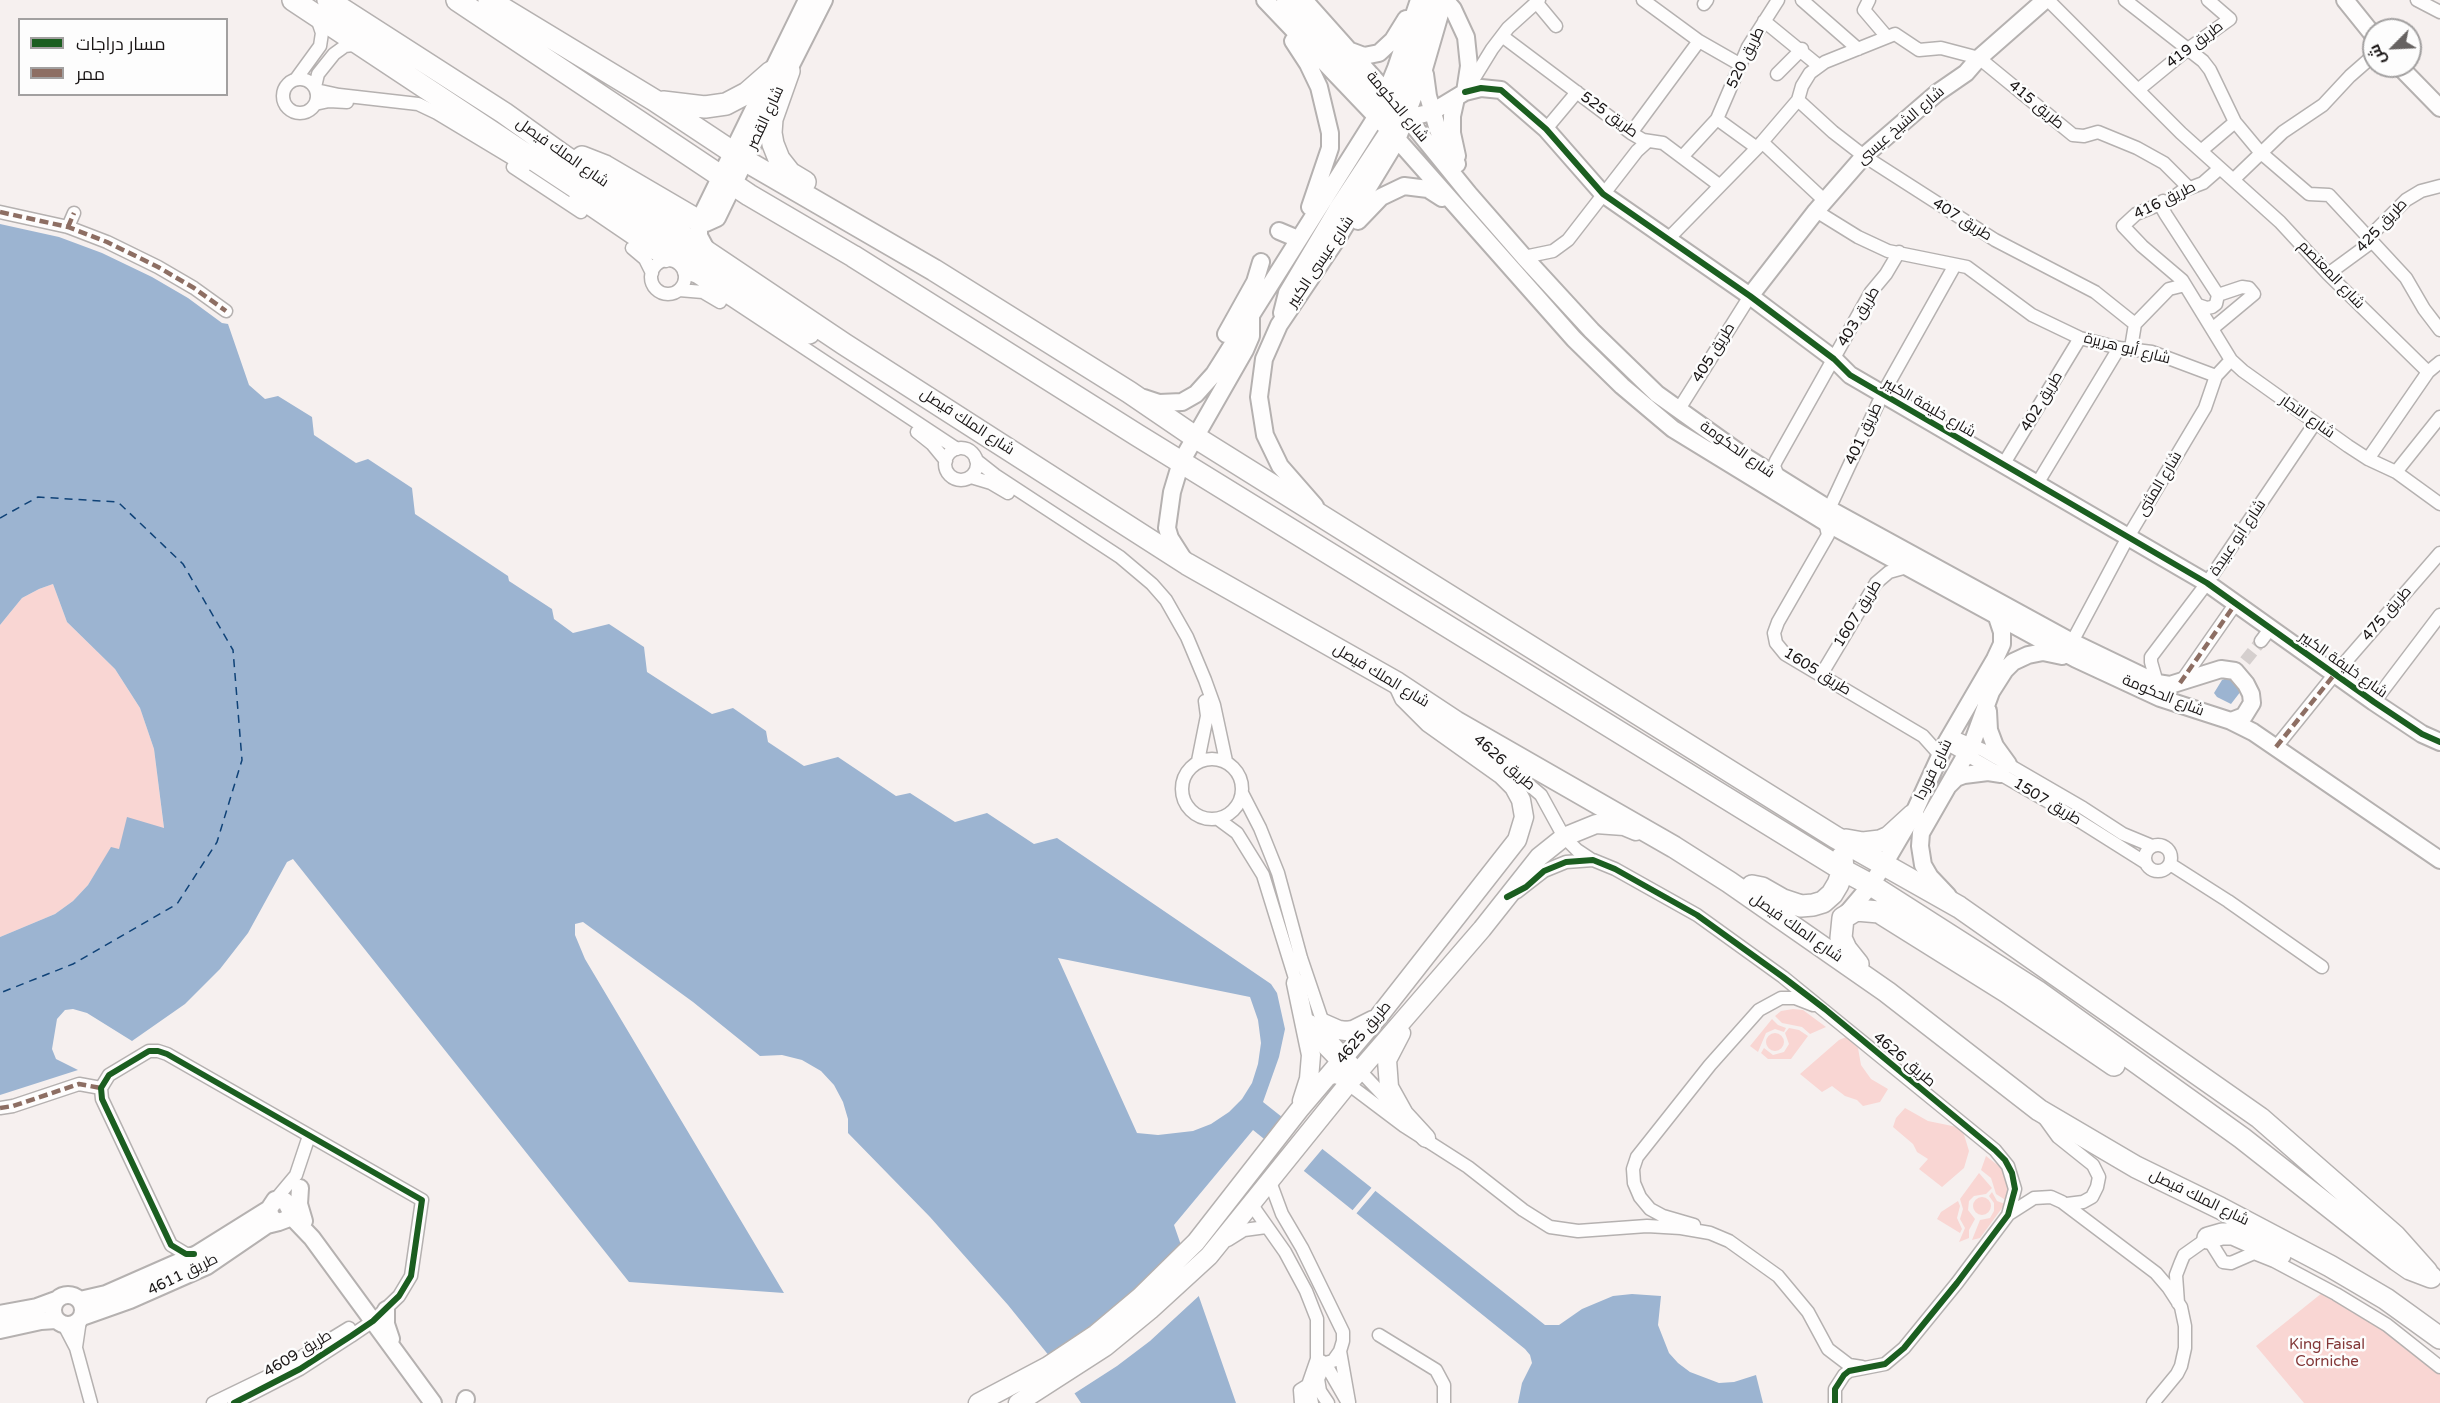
<!DOCTYPE html>
<meta charset="utf-8">
<style>
body{margin:0}
#map{position:relative;width:2440px;height:1403px;overflow:hidden;background:#f6f0ef;font-family:"Varela Round",Cairo,sans-serif}
canvas{display:block}
.legend{position:absolute;left:18px;top:18px;width:210px;height:78px;box-sizing:border-box;background:#fdfdfd;border:2px solid #a2a0a0;margin:0;padding:8px 10px;list-style:none;font-size:18px;color:#191515}
.legend li{display:flex;align-items:center;gap:12px;height:30px}
.legend b{width:30px;border:2px solid #a2a0a0}
.north{position:absolute;left:2362px;top:18px;width:60px;height:60px;box-sizing:border-box;background:#fdfdfd;border:2px solid #a2a0a0;border-radius:50%;rotate:246deg;font-size:16px;font-weight:700;line-height:24px;text-align:center;color:#191515}
.north::after{content:'';display:block;margin:auto;width:21px;height:27px;background:#666261;clip-path:polygon(50% 0,100% 100%,50% 72%,0 100%)}
</style>
<div id="map">
<canvas width="2440" height="1403"></canvas>
<ul class="legend">
<li><b style="height:8px;background:#1b5e20"></b>مسار دراجات</li>
<li><b style="height:8px;background:#8d6e63"></b>ممر</li>
</ul>
<div class="north">ش</div>
</div>
<script>
const ctx = document.querySelector('canvas').getContext('2d');
ctx.lineJoin = 'round';
function fillPath(path, color) {
  ctx.fillStyle = color;
  ctx.fill(path, 'evenodd');
}
function toPath(rows) {
  const path = new Path2D();
  for (const r of rows) {
    if (r.length === 3) {
      path.moveTo(r[0] + r[2], r[1]);
      path.arc(r[0], r[1], r[2], 0, 2 * Math.PI);
      continue;
    }
    path.moveTo(r[0], r[1]);
    for (let i = 2; i < r.length; i += 2) path.lineTo(r[i], r[i + 1]);
  }
  return path;
}
function strokePath(path, color, width, dash) {
  ctx.strokeStyle = color;
  ctx.lineWidth = width;
  ctx.lineCap = dash ? 'butt' : 'round';
  ctx.setLineDash(dash || []);
  ctx.stroke(path);
}
function drawText(font, color, halo, rows, align = 'center') {
  ctx.font = font + ' "Varela Round",Cairo,sans-serif';
  ctx.lineWidth = 5;
  ctx.setLineDash([]);
  ctx.textBaseline = 'middle';
  ctx.strokeStyle = halo;
  ctx.fillStyle = color;
  for (const [text, x, y, turn = 0] of rows) {
    ctx.save();
    ctx.translate(x, y);
    ctx.rotate((+turn || 0) * Math.PI / 180);
    ctx.textAlign = isNaN(turn) ? turn : align;
    if (halo) ctx.strokeText(text, 0, 0);
    ctx.fillText(text, 0, 0);
    ctx.restore();
  }
}
fillPath(toPath([
 [53,584,67,622,115,669,140,708,154,749,164,829,119,849,111,848,88,885,73,901,55,914,0,937,0,625,22,598,39,589],
 [1793,1009,1803,1010,1826,1027,1810,1034,1802,1027,1782,1023,1775,1016,1781,1011],
 [1772,1019,1778,1025,1786,1028,1784,1032,1775,1029,1766,1033,1758,1052,1750,1046],
 [1789,1028,1799,1030,1808,1036,1791,1059,1768,1059,1761,1053,1764,1048,1773,1055,1784,1052,1789,1044,1785,1033],
 [1775,1042,9],
 [1846,1037,1858,1048,1861,1065,1871,1079,1888,1089,1880,1102,1863,1106,1857,1100,1845,1096,1832,1086,1822,1092,1800,1074,1839,1040],
 [1905,1108,1928,1121,1962,1128,1969,1151,1964,1168,1942,1187,1919,1169,1928,1159,1917,1152,1913,1144,1893,1127,1896,1118],
 [1986,1156,2004,1170,2010,1187,2007,1201,1996,1194,1991,1178,1981,1170],
 [1979,1173,1992,1188,1986,1194,1974,1196,1969,1201,1968,1210,1975,1219,1969,1230,1969,1238,1959,1242,1965,1228,1960,1219,1963,1209,1960,1199],
 [1992,1192,1997,1201,2005,1204,1980,1238,1972,1240,1980,1220,1990,1218,1994,1211,1994,1203,1989,1196],
 [1982,1206,9],
 [1958,1201,1960,1206,1957,1218,1962,1229,1960,1233,1937,1219,1941,1212],
 [2322,1293,2402,1340,2440,1371,2440,1403,2304,1403,2256,1346]
]), '#f9d6d3');
fillPath(toPath([
 [0,224,59,237,102,253,152,277,188,298,222,323,228,324,249,385,265,399,278,396,312,417,314,435,356,463,368,459,412,488,415,514,508,576,509,581,552,609,554,619,573,633,609,624,644,647,647,672,712,714,733,708,766,731,768,742,804,766,838,757,896,796,910,793,955,822,987,813,1034,844,1057,838,1271,984,1277,993,1285,1029,1279,1057,1263,1102,1545,1325,1559,1325,1582,1309,1613,1296,1632,1294,1661,1296,1658,1325,1669,1353,1678,1363,1690,1372,1719,1383,1734,1382,1756,1375,1763,1403,1518,1403,1522,1383,1532,1363,1530,1355,1525,1349,1253,1130,1174,1225,1236,1403,1081,1403,1050,1357,1008,1305,930,1217,848,1133,848,1119,843,1102,834,1085,821,1071,802,1060,782,1055,760,1056,693,1002,583,922,575,924,575,935,585,959,784,1293,629,1282,293,859,287,862,248,933,220,969,185,1004,132,1041,87,1013,73,1009,65,1010,57,1019,52,1049,56,1059,78,1070,0,1095,0,937,55,914,73,901,88,885,111,847,119,849,127,817,164,828,154,749,140,708,115,669,67,622,53,584,39,589,22,598,0,625],
 [1058,958,1250,997,1258,1020,1261,1043,1258,1064,1252,1083,1242,1099,1229,1112,1211,1124,1193,1131,1158,1135,1137,1133],
 [2227,678,2238,684,2241,691,2231,704,2217,697,2214,693,2222,680]
]), '#9cb4d1');
fillPath(toPath([
 [1285,1115,1324,1147,1302,1173,1263,1141],
 [1373,1186,1377,1189,1355,1215,1351,1212],
 [1184,1244,1201,1294,1150,1341,1117,1366,1072,1395,1048,1358,1121,1305]
]), '#f6f0ef');
strokePath(toPath([
 [0,518,38,497,118,502,183,564,233,650,242,760,217,842,177,904,73,964,0,993]
]), '#0f4277', 1.5, [8, 6]);
strokePath(toPath([
 [2245,661,2261,641]
]), '#d5cfce', 12, [12, 6]);
const street = toPath([
 [1643,0,1699,41,1741,65],
 [1802,0,1858,49],
 [1869,0,1864,10,1887,37],
 [2048,0,2181,133,2280,222,2328,274,2428,372],
 [2125,0,2203,61,2210,70,2235,122,2260,152,2309,194,2329,195,2406,278,2424,309,2440,330],
 [2417,0,2440,12],
 [1536,2,1556,26],
 [1704,4,1707,0],
 [1764,21,1819,66],
 [1502,36,1631,133,1643,140,1663,143,1719,185],
 [1777,74,1802,49],
 [296,79,320,46,322,33,317,18],
 [300,96,17],
 [315,87,318,74,334,54,345,46,360,44],
 [1468,88,1492,49,1508,28,1539,0],
 [316,90,339,95,418,104,437,113,525,166],
 [2138,90,2188,49,2230,19,2208,0],
 [1798,100,1833,132,1864,156,1995,240,2095,292,2135,324],
 [315,104,329,101,347,102],
 [1717,119,1757,148],
 [1546,129,1577,92],
 [1631,133,1699,41],
 [1762,142,1825,201],
 [2202,150,2235,122],
 [1682,157,1717,119,1748,47,1778,0],
 [513,167,581,212],
 [2219,169,2203,183,2182,191,2170,200,2136,214,2123,226,2142,246,2182,280,2231,360,2243,371,2348,446,2368,459,2396,472,2440,504],
 [2234,179,2283,132,2323,105,2350,76,2374,55],
 [575,199,666,261],
 [2163,201,2162,208,2166,215,2218,295,2216,304,2212,307,2207,308,2198,305],
 [1816,211,1858,237,1888,251,1967,267,2032,315,2080,338,2119,348,2152,352,2216,376],
 [0,212,68,227,107,242,158,267,194,288,226,311],
 [68,227,74,213],
 [1669,238,1757,148,1798,100,1802,86,1810,73,1825,62,1895,34,1919,50,1941,48,1979,58,2073,135,2084,136,2098,132,2137,148,2164,163,2189,188],
 [632,248,645,259,652,273],
 [1524,257,1553,251,1568,240,1637,151,1648,141],
 [668,277,17],
 [684,272,697,277,957,449],
 [2328,274,2369,244,2370,236,2406,200,2421,191,2440,186],
 [679,290,703,292,720,302],
 [2212,329,2254,294,2249,288,2242,287,2218,295],
 [2131,348,2135,324,2169,289,2185,285],
 [1679,409,1750,296],
 [917,432,932,444,946,461],
 [961,464,16],
 [2368,459,2428,372,2440,362],
 [976,460,995,475,1120,557,1152,584,1166,600,1187,637,1205,680,1214,705,1226,761],
 [2003,465,2080,338],
 [2396,472,2440,417],
 [971,477,991,483,1008,493],
 [1779,479,1774,466,1776,461,1871,292,1886,274,1899,252],
 [2037,484,2119,348],
 [1829,509,1882,395,1955,265],
 [1825,522,1828,535,1778,622,1774,633,1776,643,1785,654,1923,736,1940,755],
 [2261,641,2270,629],
 [2072,642,2128,537,2205,408,2216,376,2231,360],
 [1821,675,1876,583,1889,572,1907,567],
 [2181,682,2236,603],
 [2157,683,2151,662,2151,657,2207,583,2315,423],
 [2374,702,2440,615],
 [1951,736,1983,750,2083,808,2123,834,2152,846],
 [1946,743,2054,805,2146,863],
 [2276,747,2334,675,2440,553],
 [1486,748,1541,795,1564,837,1577,850,1592,860],
 [1212,789,30],
 [1198,761,1207,716,1205,701],
 [1242,793,1260,828,1278,873,1301,958,1323,1023,1334,1043,1395,1108],
 [1218,819,1237,833,1263,875,1298,988],
 [2158,858,13],
 [2170,864,2228,901,2322,967],
 [1517,892,1544,871,1566,862,1593,860,1615,869,1697,915,1783,977,1995,1150,2008,1166,2015,1189,2008,1215,1957,1283,1904,1348,1885,1364,1849,1371,1844,1375,1835,1389,1835,1403],
 [1310,1021,1324,1048,1353,1078],
 [1324,1080,1335,1077,1343,1080,1404,1126,1468,1167,1523,1210,1550,1227,1578,1231,1647,1226,1681,1228,1710,1233,1729,1241,1778,1276,1808,1312,1828,1349,1849,1365,1862,1367],
 [0,1108,13,1106,79,1084,101,1088],
 [2045,1119,2058,1137,2093,1165,2099,1177,2097,1187,2092,1197,2083,1202,2067,1204],
 [1272,1187,1282,1214,1302,1248,1343,1332,1343,1341,1340,1351,1333,1361,1325,1363,1318,1379,1320,1391,1328,1403],
 [275,1200,296,1175,309,1136],
 [1254,1208,1285,1252,1306,1291,1317,1319,1317,1359,1308,1385,1312,1403],
 [2009,1214,2034,1198,2051,1197,2062,1202,2156,1273,2168,1287,2181,1307,2185,1326,2185,1348,2181,1366,2177,1374,2153,1403],
 [1694,1225,1663,1216,1650,1209,1640,1197,1634,1183,1633,1169,1637,1157,1710,1065,1759,1010,1781,998,1795,998,1813,1005],
 [1228,1240,1244,1230,1266,1227],
 [194,1254,186,1254,171,1245,102,1099,101,1088,109,1075,149,1051,158,1051,167,1054,422,1200,411,1276,399,1296,373,1321,351,1336,300,1369,234,1403],
 [2178,1303,2176,1275,2181,1262,2184,1255,2208,1238,2223,1262,2231,1263,2254,1253,2274,1261,2336,1294,2387,1325,2440,1367],
 [64,1325,76,1348,91,1403],
 [1379,1335,1436,1370,1444,1385,1444,1403],
 [76,1347,80,1320],
 [1340,1351,1349,1402],
 [1321,1361,1325,1363,1348,1403],
 [213,1403,277,1372,349,1328],
 [1301,1403,1300,1390,1308,1385]
]);
const secondary = toPath([
 [1265,0,1389,130,1574,339,1622,386,1673,429,1825,522,2076,659,2160,698,2231,721,2253,732,2440,860],
 [1285,0,1383,104,1399,115,1407,118,1432,112,1465,92,1481,88,1501,90,1546,129,1603,194,1750,296,1834,359,1850,375,2207,583,2374,702,2422,734,2440,742],
 [1304,0,1387,93,1469,194,1524,257,1592,331,1657,394,1741,454,1829,509,2072,642,2157,683,2170,685,2221,669,2235,671,2246,684,2251,694,2252,703,2244,716,2231,721],
 [1445,0,1453,9,1466,37,1469,66,1465,92],
 [2345,0,2374,36],
 [1293,41,1308,64,1319,87,1330,133,1330,148,1310,207],
 [1348,50,1364,56,1379,53,1393,40,1406,19],
 [2399,66,2440,108],
 [1425,74,1428,96,1438,130,1457,164],
 [783,81,824,0],
 [1456,98,1452,116,1452,133,1457,156],
 [1396,113,1432,0],
 [699,221,706,223,717,218,771,107],
 [1358,221,1381,197,1404,186,1428,189,1442,198],
 [1279,231,1298,239],
 [707,251,699,236,699,221,807,0],
 [1750,296,1816,211,1864,156,1937,93,1966,73,1979,58,2045,0],
 [1282,313,1287,293,1337,209,1389,130,1391,120],
 [1226,334,1255,282,1261,262],
 [1144,398,1159,403,1182,402,1196,394,1214,374,1376,117,1396,68,1419,0],
 [1315,506,1280,466,1265,435,1259,397,1264,359,1279,325,1337,239,1397,140,1424,69,1444,0],
 [1184,560,1170,538,1167,528,1172,492,1181,462,1245,350,1251,336,1251,313],
 [1988,711,1989,730,1995,746,2008,764],
 [1949,785,1956,778,1964,775,1988,772,2001,774],
 [1948,896,1930,877,1923,865,1920,846,1921,833,1972,744,1991,692,2005,670,2013,662,2028,655,2043,652,2062,656],
 [1844,917,1871,885,1883,866,1913,815,1946,743,1995,659,2002,644,2002,632,1996,614],
 [300,1188,299,1204,304,1221],
 [290,1215,312,1238,433,1403],
 [68,1310,15],
 [80,1300,106,1294,197,1254,269,1209,275,1200,285,1201,291,1212,287,1219,279,1222,271,1218,269,1209],
 [386,1310,386,1324,391,1339],
 [0,1314,37,1307,56,1300],
 [82,1317,130,1300,207,1266,267,1225,279,1222],
 [0,1330,41,1321,56,1320],
 [465,1403,466,1399]
]);
const primary = toPath([
 [1296,983,1311,1055,1309,1079,1302,1101],
 [1323,1023,1339,1030,1346,1031,1353,1030,1373,1020],
 [1401,1033,1387,1060,1389,1087,1404,1114,1426,1138],
 [978,1403,1048,1366,1096,1334,1140,1297,1196,1242,1299,1110,1379,1016,1517,840,1524,817,1521,800,1514,787,1502,775,1429,723,1404,698,1398,685],
 [1018,1403,1105,1347,1150,1310,1209,1256,1348,1084,1482,929,1539,857,1564,837,1596,824,1624,826,1636,831]
]);
const highway = toPath([
 [293,0,655,240,789,324,809,333],
 [328,0,504,113,564,156,844,344,1187,564,1397,683,1456,722,1674,847,1729,882,1887,992,2039,1110,2136,1167,2220,1208,2330,1266,2386,1299,2440,1338],
 [457,0,749,195,853,256,1137,435,1843,870,1871,885,2037,991,2242,1138,2397,1260,2410,1269,2431,1277],
 [489,0,654,100,746,161,934,270,1129,392,1195,437,1835,837,1959,907,2260,1118,2395,1236,2427,1272],
 [789,71,772,119,771,133,773,144,779,159,790,173,805,182],
 [663,102,705,107,726,104,747,93,771,72],
 [582,157,605,166,699,221],
 [1846,840,1863,843,1880,841,1889,837,1913,815],
 [1752,886,1762,888,1783,900,1801,906,1813,905,1823,902,1832,894,1838,884,1843,870,1842,857],
 [1858,964,1846,949,1841,938,1843,918,1856,910,1879,912,2007,992,2114,1065],
 [2208,1238,2222,1234,2233,1234,2280,1255]
]);
strokePath(street, '#b5b1b0', 15);
strokePath(secondary, '#b5b1b0', 20);
strokePath(primary, '#b5b1b0', 21);
strokePath(highway, '#b5b1b0', 24);
strokePath(street, '#fefdfd', 12);
strokePath(secondary, '#fefdfd', 16);
strokePath(primary, '#fefdfd', 18);
strokePath(highway, '#fefdfd', 21);
strokePath(toPath([
 [0,212,68,227,107,242,158,267,194,288,226,311],
 [68,227,74,213],
 [2180,683,2236,603],
 [2276,747,2334,675],
 [0,1108,13,1106,79,1084,101,1088]
]), '#8d6e63', 4.5, [9, 4.5]);
strokePath(toPath([
 [1465,92,1481,88,1501,90,1546,129,1603,194,1750,296,1834,359,1850,375,2207,583,2374,702,2422,734,2440,742],
 [1507,897,1526,887,1544,871,1566,862,1593,860,1615,869,1697,915,1783,977,1825,1009,1995,1150,2005,1160,2012,1173,2015,1189,2008,1215,1957,1283,1904,1348,1885,1364,1849,1371,1844,1375,1835,1389,1835,1403],
 [194,1254,186,1254,171,1245,102,1099,101,1088,109,1075,149,1051,158,1051,167,1054,422,1200,411,1276,399,1296,373,1321,351,1336,300,1369,234,1403]
]), '#1b5e20', 6);
drawText('15px', '#191515', '#fdfdfd', [
 ["طريق 419",2195,45,-37],
 ["طريق 520",1746,58,-64],
 ["طريق 415",2036,105,40],
 ["شارع الحكومة",1397,107,50],
 ["طريق 525",1609,115,36],
 ["شارع القصر",766,118,-65],
 ["شارع الشيخ عيسى",1901,126,-41],
 ["شارع الملك فيصل",562,153,35],
 ["طريق 416",2165,201,-26],
 ["طريق 407",1962,220,32],
 ["طريق 425",2382,226,-47],
 ["شارع عيسى الكبير",1321,262,-56],
 ["شارع المعتصم",2331,275,46],
 ["طريق 403",1859,317,-59],
 ["شارع أبو هريرة",2127,349,14],
 ["طريق 405",1714,353,-58],
 ["طريق 402",2042,402,-59],
 ["شارع خليفة الكبير",1929,408,30],
 ["شارع التجار",2307,417,35],
 ["شارع الملك فيصل",967,422,33],
 ["طريق 401",1864,434,-65],
 ["شارع الحكومة",1737,450,35],
 ["شارع المثنى",2160,484,-59],
 ["شارع أبو عبيدة",2238,538,-56],
 ["طريق 1607",1858,614,-58],
 ["طريق 475",2387,614,-49],
 ["شارع خليفة الكبير",2343,665,35],
 ["طريق 1605",1817,672,32],
 ["شارع الملك فيصل",1381,676,31],
 ["شارع الحكومة",2163,696,22],
 ["طريق 4626",1504,763,41],
 ["شارع فوردا",1934,770,-64],
 ["طريق 1507",2047,802,31],
 ["شارع الملك فيصل",1796,928,35],
 ["طريق 4625",1364,1033,-50],
 ["طريق 4626",1904,1060,40],
 ["شارع الملك فيصل",2199,1198,26],
 ["طريق 4611",183,1275,-26],
 ["طريق 4609",298,1354,-31]
]);
drawText('15px', '#833838', '#fdfdfd', [
 ["King Faisal",2327,1345],
 ["Corniche",2327,1362]
]);
</script>
